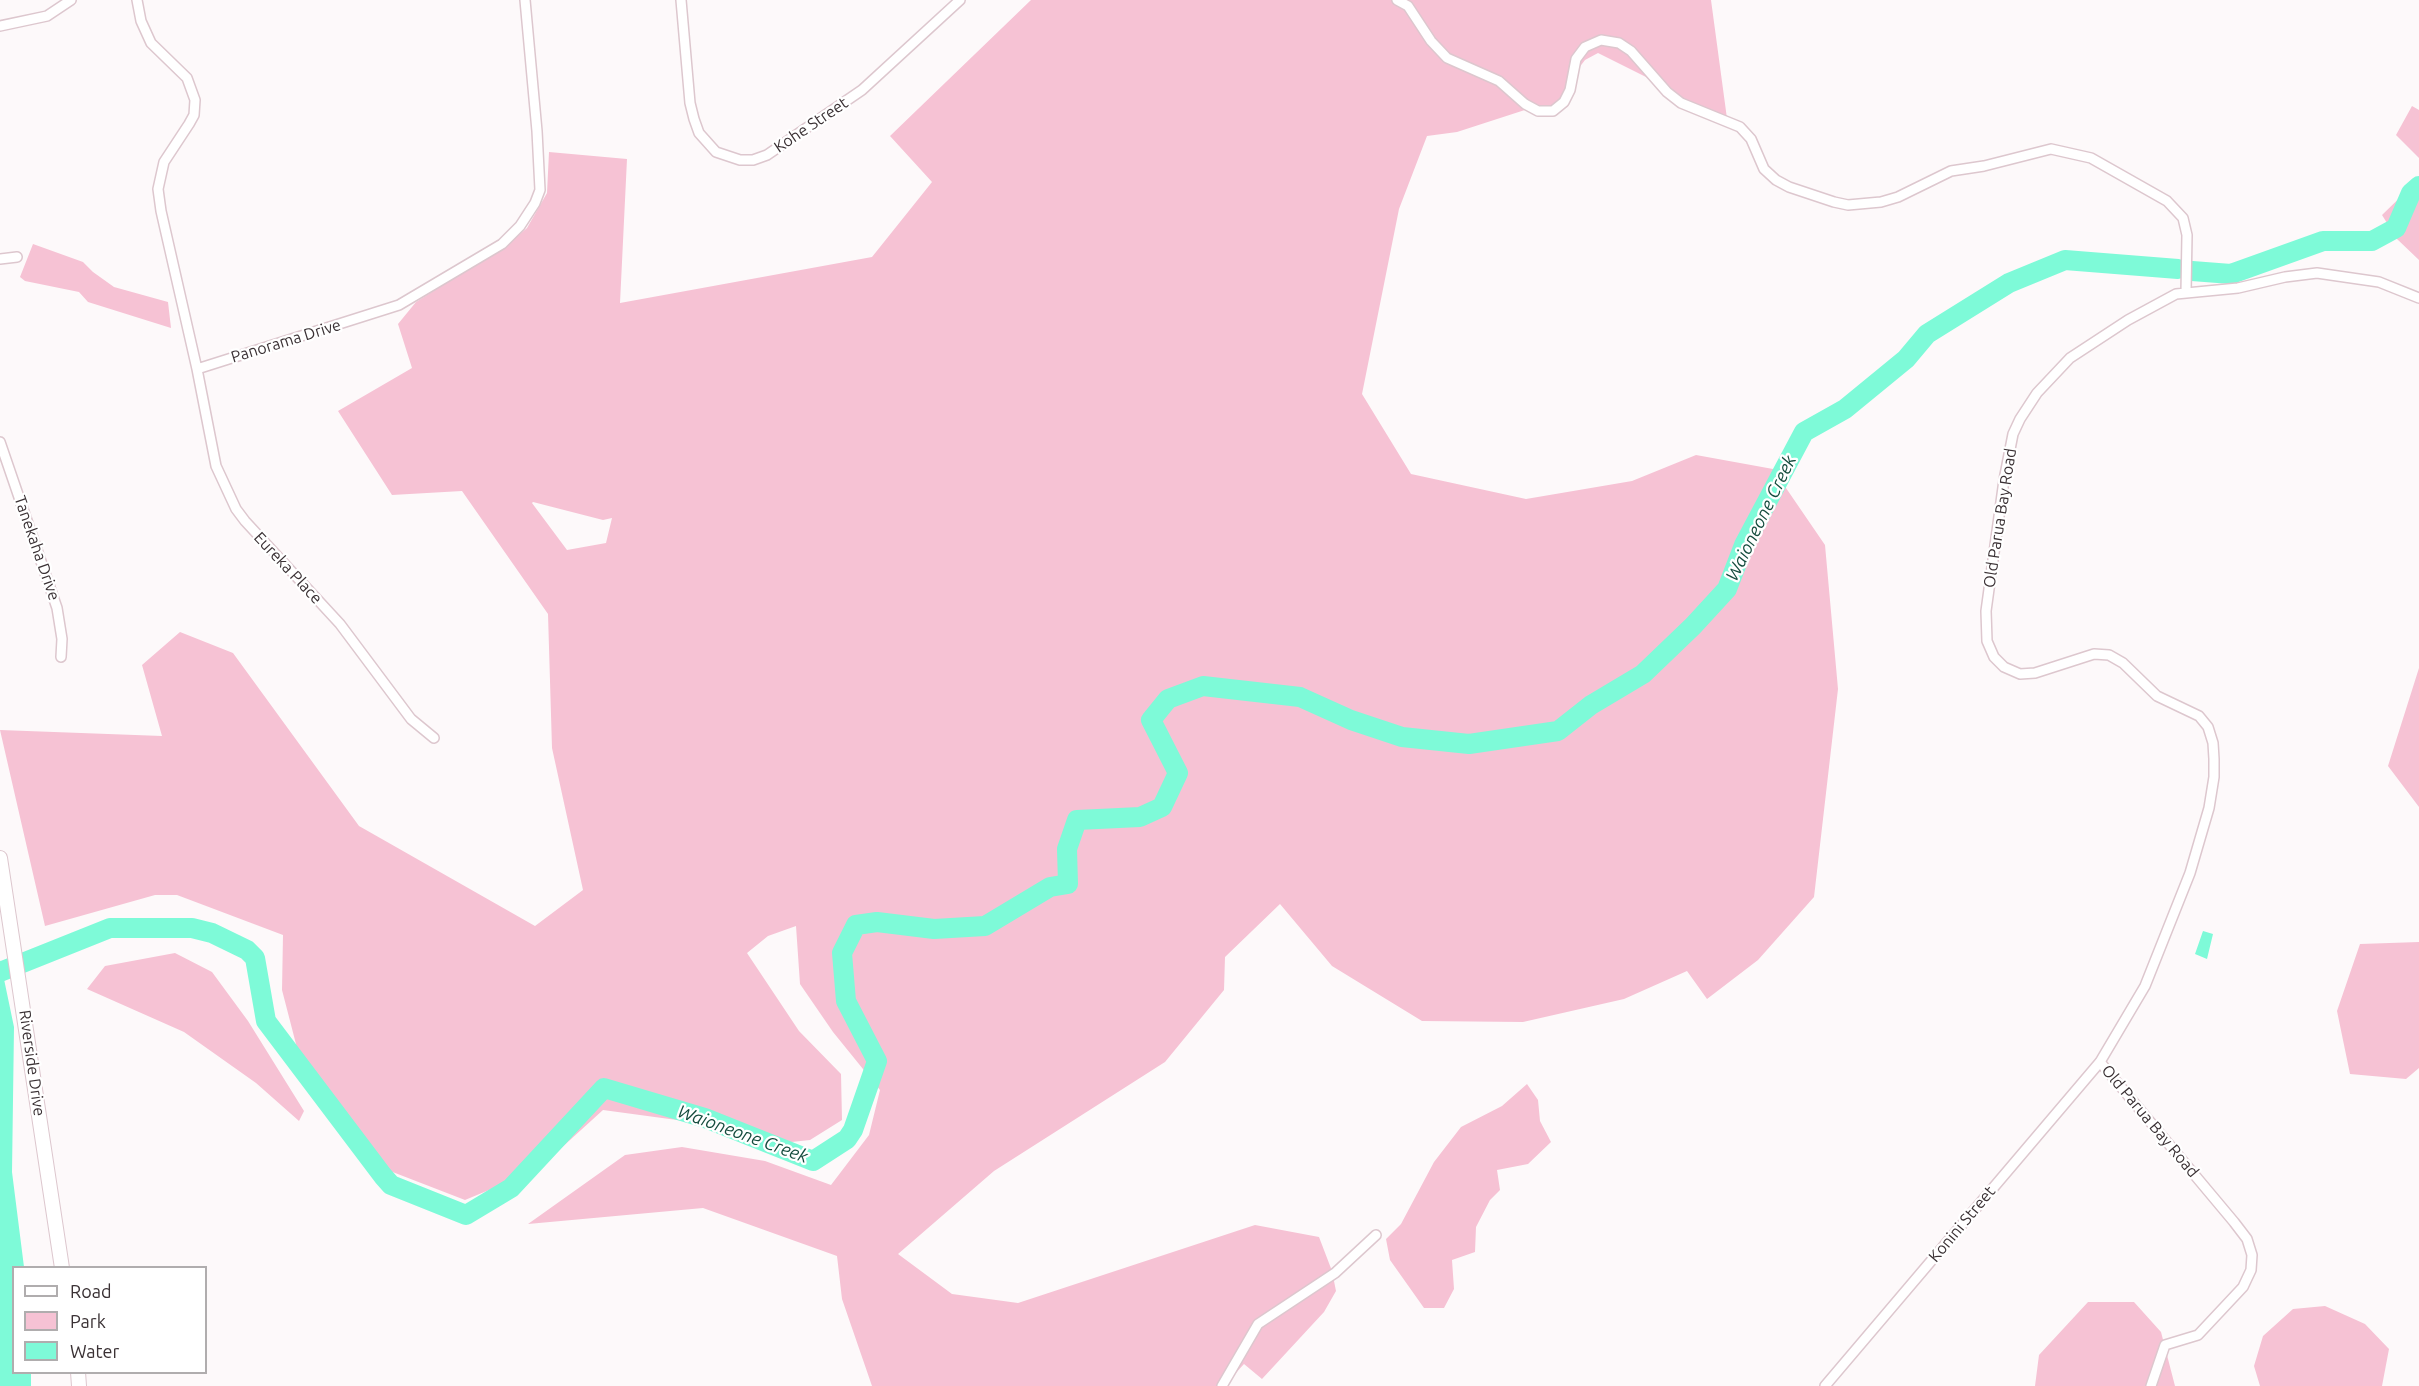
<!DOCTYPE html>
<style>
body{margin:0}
#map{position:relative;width:2419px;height:1386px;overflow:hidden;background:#fdf9fa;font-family:Ubuntu,sans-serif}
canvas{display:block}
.legend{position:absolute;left:12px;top:1266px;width:195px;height:108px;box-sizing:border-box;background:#fff;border:2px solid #b0adae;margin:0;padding:8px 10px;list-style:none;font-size:18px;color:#3a3134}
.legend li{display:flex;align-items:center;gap:12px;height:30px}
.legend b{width:30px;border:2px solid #b0adae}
</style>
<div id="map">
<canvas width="2419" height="1386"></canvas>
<ul class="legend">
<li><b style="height:8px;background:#fff"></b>Road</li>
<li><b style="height:16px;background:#f6c2d4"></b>Park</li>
<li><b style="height:16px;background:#7efad8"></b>Water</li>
</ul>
</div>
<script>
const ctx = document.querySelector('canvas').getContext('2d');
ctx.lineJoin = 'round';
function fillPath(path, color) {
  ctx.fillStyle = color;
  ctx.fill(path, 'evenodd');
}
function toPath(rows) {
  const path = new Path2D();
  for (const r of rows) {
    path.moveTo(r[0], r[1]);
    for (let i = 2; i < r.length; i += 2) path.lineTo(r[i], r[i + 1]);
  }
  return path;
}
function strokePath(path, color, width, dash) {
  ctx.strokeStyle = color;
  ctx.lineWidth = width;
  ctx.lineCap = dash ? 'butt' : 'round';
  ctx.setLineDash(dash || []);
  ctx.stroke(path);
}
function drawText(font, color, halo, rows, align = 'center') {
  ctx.font = font + ' Ubuntu,sans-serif';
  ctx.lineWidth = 4.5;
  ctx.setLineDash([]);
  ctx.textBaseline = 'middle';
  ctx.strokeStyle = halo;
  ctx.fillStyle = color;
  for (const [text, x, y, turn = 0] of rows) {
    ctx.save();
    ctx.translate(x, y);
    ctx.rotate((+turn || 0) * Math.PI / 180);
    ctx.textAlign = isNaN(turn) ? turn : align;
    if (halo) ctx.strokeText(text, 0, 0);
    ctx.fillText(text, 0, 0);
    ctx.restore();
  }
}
fillPath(toPath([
 [1031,0,1711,0,1728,126,1677,99,1648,78,1598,53,1585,60,1569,81,1567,89,1560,99,1541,116,1531,108,1457,132,1427,136,1399,209,1362,394,1411,474,1526,499,1632,481,1696,455,1773,469,1825,545,1838,689,1814,897,1758,960,1707,999,1687,971,1624,999,1523,1022,1422,1021,1332,966,1280,904,1225,957,1224,990,1165,1062,994,1171,898,1254,952,1294,1018,1303,1255,1225,1319,1237,1332,1271,1336,1291,1324,1312,1262,1379,1244,1364,1224,1386,872,1386,842,1299,837,1256,703,1208,528,1224,625,1155,682,1147,765,1161,831,1185,869,1135,880,1090,833,1032,800,984,796,926,768,936,747,953,799,1031,841,1074,842,1120,810,1140,764,1145,699,1123,603,1110,537,1170,465,1200,390,1171,304,1075,282,990,283,935,177,895,155,895,45,926,0,730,162,736,142,665,180,632,233,653,359,826,535,926,583,890,552,748,548,614,462,491,392,495,338,411,412,368,398,324,416,302,507,245,527,228,547,193,549,152,627,159,620,303,872,257,932,182,890,136],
 [533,502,603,520,612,518,606,543,567,550,532,503],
 [2412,106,2419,110,2419,158,2396,135],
 [2419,179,2419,260,2397,239,2382,215],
 [33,244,83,262,93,272,114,287,168,302,171,328,88,302,79,292,25,281,20,277],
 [2419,668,2419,807,2388,766],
 [2419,942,2419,1068,2406,1079,2350,1074,2337,1011,2360,944],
 [175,953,212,972,248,1021,304,1111,299,1121,256,1083,184,1032,87,989,105,966],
 [1527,1084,1538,1100,1540,1121,1551,1142,1528,1164,1497,1170,1500,1190,1490,1200,1476,1227,1475,1252,1452,1260,1454,1289,1444,1308,1424,1308,1390,1260,1386,1239,1401,1224,1434,1162,1461,1127,1502,1106],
 [2088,1302,2134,1302,2161,1332,2175,1386,2035,1386,2039,1355],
 [2325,1306,2365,1324,2389,1349,2382,1386,2260,1386,2254,1366,2263,1336,2293,1309]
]), '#f6c2d4');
fillPath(toPath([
 [2203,931,2213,934,2207,959,2195,954],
 [0,960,14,1027,12,1172,24,1267,14,1268,14,1372,31,1373,31,1386,0,1386]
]), '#7efad8');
strokePath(toPath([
 [2192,271,2231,274,2323,241,2372,241,2396,228,2411,193,2419,186],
 [0,972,110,928,192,928,212,933,247,950,255,958,266,1021,383,1176,391,1185,466,1215,511,1188,604,1088,705,1118,813,1161,847,1139,853,1130,877,1061,846,1001,842,953,856,925,877,922,934,929,985,926,1050,887,1068,884,1067,849,1077,820,1140,817,1162,807,1178,773,1151,720,1168,699,1203,686,1300,697,1351,720,1402,737,1469,744,1558,731,1591,705,1643,674,1693,626,1727,589,1744,545,1804,432,1845,409,1906,359,1927,334,2009,283,2065,260,2178,269]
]), '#7efad8', 20);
const street = toPath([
 [137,0,141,21,151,43,187,78,195,100,194,115,189,124,164,162,158,189,161,211,197,369,399,305,502,244,520,226,535,203,540,190,537,131,525,0],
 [681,0,690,103,694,119,699,133,716,152,740,160,753,160,767,155,862,90,960,0],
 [1397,0,1408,6,1431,41,1447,58,1499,81,1525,104,1538,111,1553,111,1564,102,1570,90,1576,59,1585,47,1601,40,1619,43,1631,51,1667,92,1681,103,1740,127,1751,139,1764,169,1776,180,1789,187,1834,202,1848,205,1881,202,1898,197,1951,171,1984,166,2051,149,2091,158,2167,201,2183,218,2187,235,2186,292],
 [0,26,47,16,71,0],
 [0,259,17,257],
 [197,369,216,466,236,509,245,521,340,624,411,719,434,738],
 [0,442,57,608,62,639,61,657],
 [2100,1062,2234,1222,2247,1239,2252,1255,2251,1270,2243,1287,2198,1335,2165,1345,2151,1386],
 [1222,1386,1258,1324,1335,1273,1376,1235],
 [1825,1386,2100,1062,2145,986,2190,873,2209,808,2214,777,2214,759,2213,743,2208,727,2199,716,2157,696,2123,663,2109,655,2094,654,2035,673,2020,674,2004,667,1994,657,1987,641,1986,611,2004,480,2013,434,2020,419,2037,393,2070,358,2128,320,2176,294,2238,288,2285,277,2317,273,2379,282,2419,298]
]);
const secondary = toPath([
 [0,858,62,1268],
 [78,1372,79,1386]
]);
strokePath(street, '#ddc7ce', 12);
strokePath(secondary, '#ddc7ce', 16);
strokePath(street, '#fff', 9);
strokePath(secondary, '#fff', 14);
drawText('16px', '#3a3134', '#fff', [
 ["Kohe Street",811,125,-34],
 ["Panorama Drive",286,341,-17],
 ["Old Parua Bay Road",2000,518,-81],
 ["Tanekaha Drive",37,548,71],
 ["Eureka Place",288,568,47],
 ["Riverside Drive",32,1063,82],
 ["Old Parua Bay Road",2150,1121,50],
 ["Konini Street",1962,1224,-50]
]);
drawText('italic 18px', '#154c3e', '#fff', [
 ["Waioneone Creek",1761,518,-64],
 ["Waioneone Creek",743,1134,20]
]);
</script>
